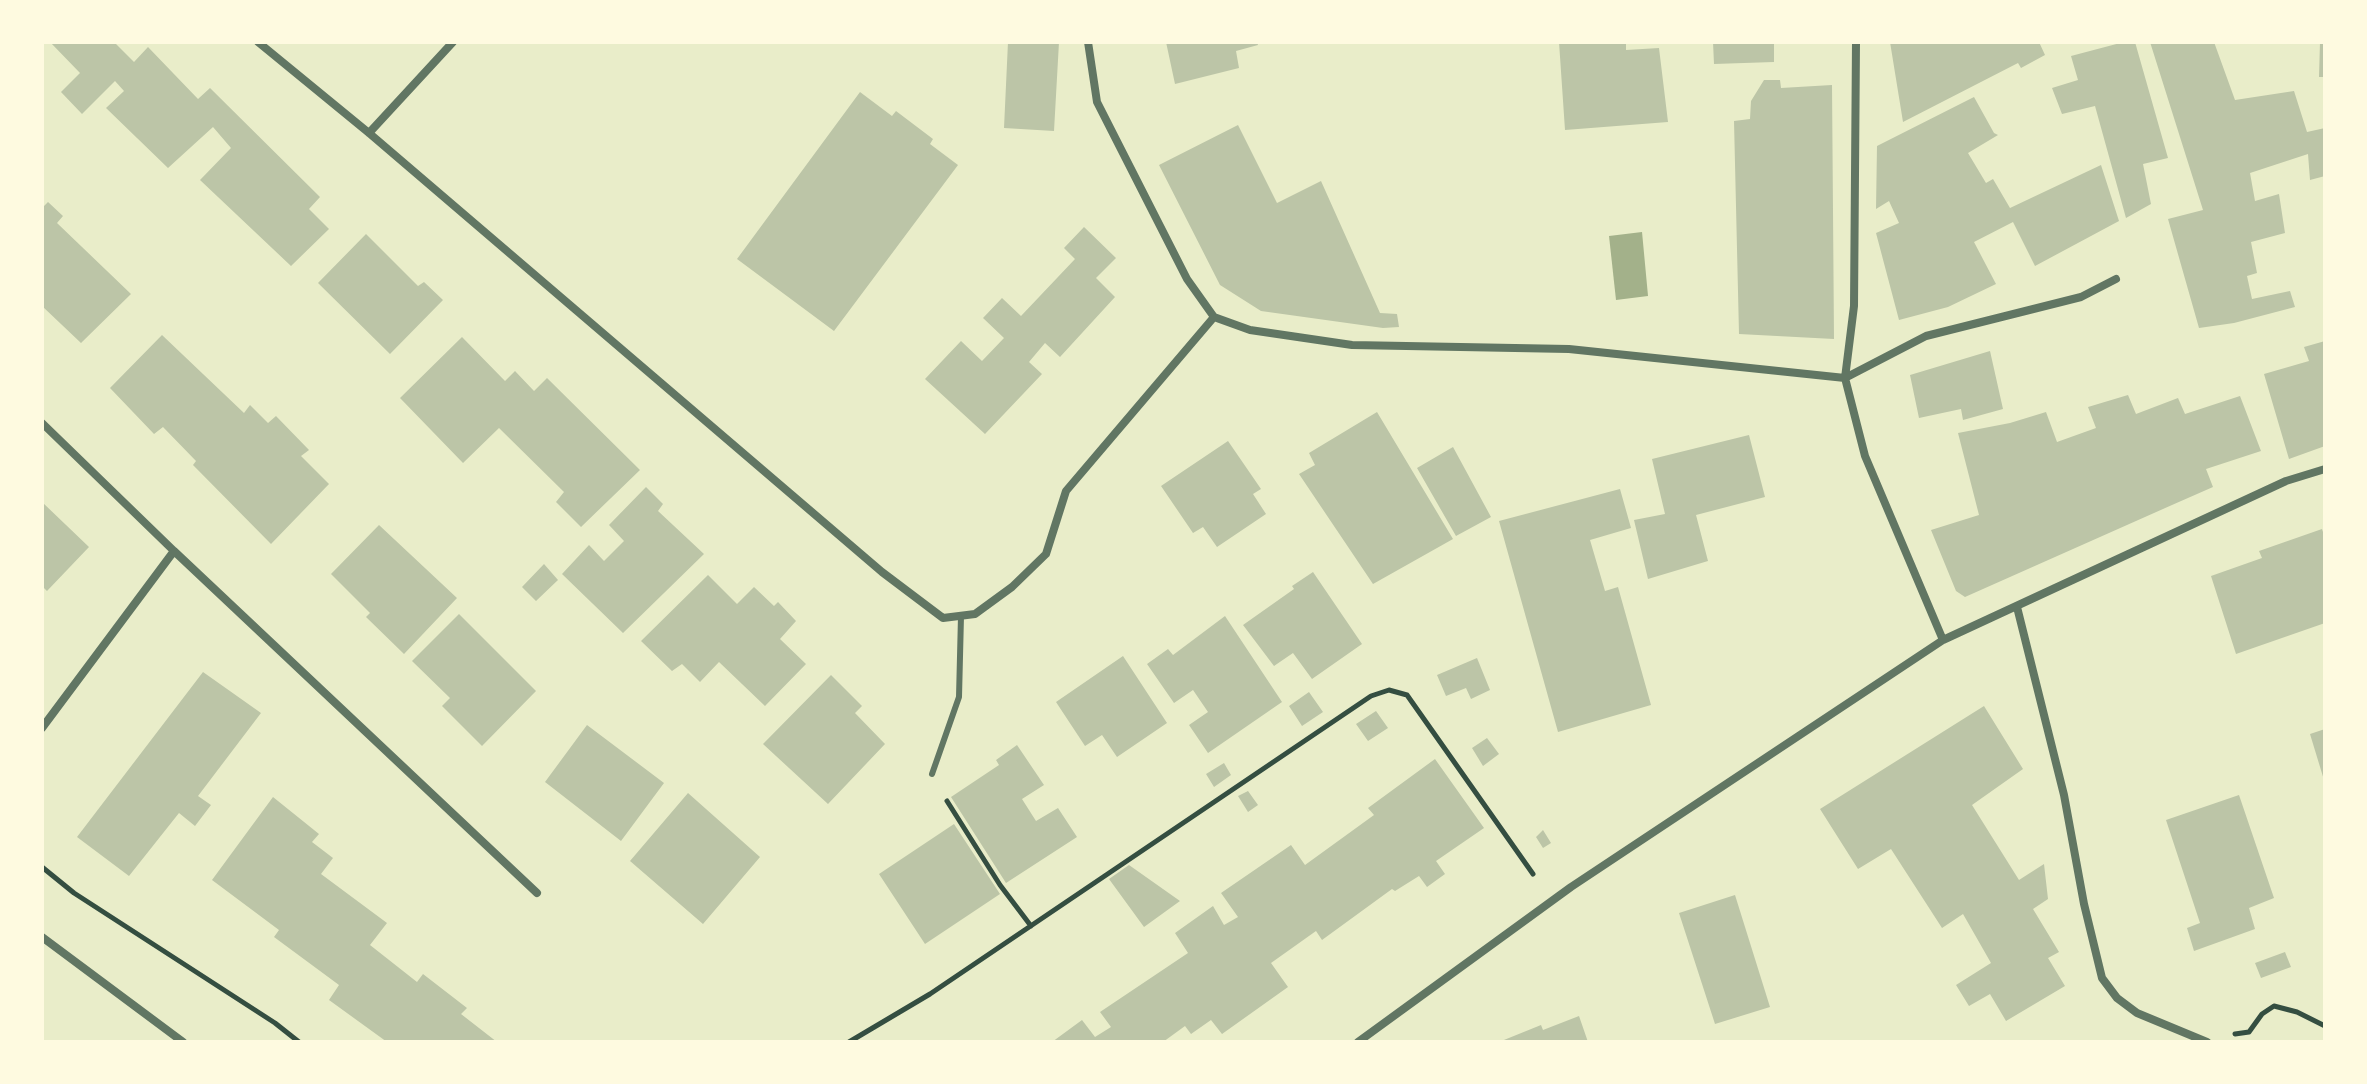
<!DOCTYPE html>
<style>
body{margin:0}
#map{position:relative;width:2367px;height:1084px;overflow:hidden;background:#e9edc9;font-family:Lora,serif}
canvas{display:block}
.frame{position:absolute;inset:0;border:44px solid #fefae0;pointer-events:none}
</style>
<div id="map">
<canvas width="2367" height="1084"></canvas>
<div class="frame"></div>
</div>
<script>
const ctx = document.querySelector('canvas').getContext('2d');
ctx.lineJoin = 'round';
function fillPath(path, color) {
  ctx.fillStyle = color;
  ctx.fill(path, 'evenodd');
}
function toPath(rows) {
  const path = new Path2D();
  for (const r of rows) {
    path.moveTo(r[0], r[1]);
    for (let i = 2; i < r.length; i += 2) path.lineTo(r[i], r[i + 1]);
  }
  return path;
}
function strokePath(path, color, width, dash) {
  ctx.strokeStyle = color;
  ctx.lineWidth = width;
  ctx.lineCap = dash ? 'butt' : 'round';
  ctx.setLineDash(dash || []);
  ctx.stroke(path);
}
fillPath(toPath([
 [1642,232,1648,296,1616,300,1609,236]
]), '#a3b18a');
fillPath(toPath([
 [50,42,114,42,134,62,148,47,198,99,210,88,320,197,309,209,329,229,291,266,200,180,231,148,213,127,168,168,106,108,124,91,115,81,82,114,61,92,80,73],
 [1008,42,1059,42,1054,131,1004,128],
 [1166,42,1257,42,1258,45,1236,51,1239,68,1175,84],
 [1559,42,1626,42,1626,50,1659,48,1668,122,1565,130],
 [1713,42,1774,42,1774,62,1714,64],
 [1890,42,2039,42,2045,55,2021,68,2018,63,1903,122],
 [2124,42,2135,42,2168,158,2143,164,2151,204,2126,218,2095,106,2062,114,2052,88,2078,80,2071,56],
 [2150,42,2214,42,2235,100,2294,91,2307,132,2325,128,2325,176,2310,180,2308,154,2250,173,2255,201,2279,194,2285,233,2251,242,2257,273,2247,276,2252,299,2290,291,2295,307,2234,323,2199,328,2168,219,2203,210],
 [2320,42,2325,42,2325,77,2319,77],
 [1764,80,1780,80,1781,88,1832,85,1834,339,1739,334,1734,121,1750,119,1751,101],
 [860,92,892,116,896,111,933,139,930,144,958,165,834,331,737,259],
 [1974,97,1994,133,1998,135,1968,153,1986,183,1993,179,2010,208,2101,165,2119,221,2035,266,2013,222,1974,242,1996,284,1948,307,1899,320,1876,233,1899,223,1889,201,1876,209,1877,146],
 [1238,125,1277,203,1321,181,1380,313,1397,314,1399,327,1383,328,1261,311,1220,285,1159,165],
 [48,202,63,216,57,223,131,294,81,343,42,306,42,208],
 [1084,227,1116,258,1096,278,1115,297,1060,357,1045,343,1029,362,1042,374,985,434,925,379,961,341,982,361,1004,338,983,318,1002,298,1021,316,1075,259,1064,248],
 [366,234,418,286,424,282,443,300,390,354,318,283],
 [162,335,244,413,250,405,268,423,276,416,309,450,301,456,329,484,271,544,193,465,196,461,163,427,154,434,110,388],
 [462,337,505,381,515,371,534,391,547,378,640,470,581,527,556,502,564,492,499,428,463,463,400,398],
 [2325,341,2325,446,2289,459,2264,374,2309,361,2304,347],
 [1990,351,2003,409,1963,420,1961,409,1919,418,1910,375],
 [2128,395,2136,414,2178,398,2185,414,2240,396,2261,451,2206,469,2213,487,2172,505,1965,597,1956,591,1931,530,1979,515,1958,433,2010,423,2046,412,2057,442,2096,428,2088,407],
 [1377,412,1453,539,1373,584,1299,474,1315,465,1309,453],
 [1749,435,1765,497,1696,515,1708,561,1648,579,1634,520,1665,514,1652,459],
 [1228,441,1261,489,1253,494,1266,514,1217,547,1203,527,1193,533,1161,486],
 [1453,447,1491,517,1456,536,1417,468],
 [646,487,663,504,658,511,704,554,623,633,562,574,589,545,604,561,624,541,609,525],
 [1620,489,1631,528,1590,540,1605,591,1618,587,1651,705,1558,732,1499,521],
 [42,502,89,547,47,591,42,586],
 [379,525,457,598,404,654,366,617,370,613,331,574],
 [2322,529,2325,538,2325,623,2236,654,2211,576,2262,558,2259,551],
 [544,564,558,580,536,601,522,587],
 [1313,572,1362,644,1312,679,1293,653,1274,666,1243,625,1294,589,1292,586],
 [708,575,737,604,754,587,774,606,778,602,796,621,780,639,806,664,765,706,719,662,700,682,682,664,672,671,641,641],
 [459,614,536,691,482,746,442,706,450,698,412,661],
 [1225,616,1282,702,1208,753,1189,725,1208,712,1193,690,1174,703,1147,664,1168,649,1173,655],
 [1123,656,1167,723,1117,757,1102,735,1085,746,1056,702],
 [1477,658,1490,690,1471,699,1466,688,1446,696,1437,675],
 [203,672,261,713,198,796,211,805,195,826,179,813,129,876,77,837],
 [831,675,862,706,855,713,885,744,828,804,763,744],
 [1309,692,1323,712,1302,726,1289,706],
 [1984,706,2023,769,1972,805,2019,880,2044,864,2048,899,2033,909,2059,952,2048,958,2065,986,2006,1021,1990,994,1969,1006,1956,985,1991,963,1963,914,1942,928,1891,849,1858,869,1820,809],
 [1376,711,1388,728,1368,741,1356,724],
 [587,725,664,783,621,841,545,782],
 [2325,729,2325,780,2324,780,2310,734],
 [1487,738,1499,754,1483,766,1472,748],
 [1017,745,1044,785,1022,799,1036,821,1058,808,1077,837,1006,883,951,797,999,765,996,760],
 [1435,759,1484,828,1436,861,1445,874,1427,887,1419,876,1395,891,1392,889,1322,940,1316,931,1271,963,1288,987,1222,1034,1211,1020,1191,1034,1185,1026,1163,1042,1052,1042,1082,1020,1095,1037,1111,1027,1100,1012,1188,953,1175,933,1213,906,1224,925,1238,917,1221,893,1291,845,1305,865,1374,815,1368,808],
 [1224,763,1231,775,1214,787,1206,774],
 [1248,791,1258,805,1248,812,1238,796],
 [688,793,760,857,703,924,630,861],
 [2239,795,2274,898,2249,908,2255,929,2194,951,2187,928,2200,923,2166,820],
 [273,797,319,834,312,842,333,858,321,874,387,923,370,945,417,982,423,974,467,1008,461,1014,497,1042,387,1042,329,1000,339,985,274,937,279,930,212,880],
 [954,824,1000,894,925,944,879,874],
 [1543,830,1551,843,1543,848,1536,837],
 [1129,865,1180,901,1144,927,1109,879],
 [1735,895,1770,1007,1715,1024,1679,913],
 [2285,952,2291,967,2261,978,2255,963],
 [1579,1016,1588,1042,1499,1042,1541,1025,1543,1030]
]), '#bcc5a7');
strokePath(toPath([
 [947,801,1000,885,1031,926],
 [42,867,74,893,275,1023,299,1042],
 [2235,1034,2249,1032,2262,1014,2274,1006,2297,1012,2325,1026],
 [849,1042,930,994,1371,696,1389,690,1407,695,1533,874]
]), '#344e41', 5);
strokePath(toPath([
 [932,774,959,697,961,616]
]), '#617663', 6);
strokePath(toPath([
 [258,42,369,133,882,572,943,618,975,614,1012,587,1046,554,1066,491,1214,317],
 [1088,42,1097,102,1187,279,1214,317,1250,330,1352,345,1569,349,1845,378],
 [1856,42,1854,306,1845,378,1865,456,1943,640],
 [369,133,453,42],
 [1845,378,1926,336,2081,297,2116,279],
 [42,423,174,551,42,728],
 [174,551,537,893],
 [2017,607,2064,795,2084,904,2102,978,2117,998,2137,1013,2207,1042],
 [42,937,183,1042],
 [1358,1042,1571,887,1943,640,2286,481,2325,469]
]), '#617663', 8);
</script>
